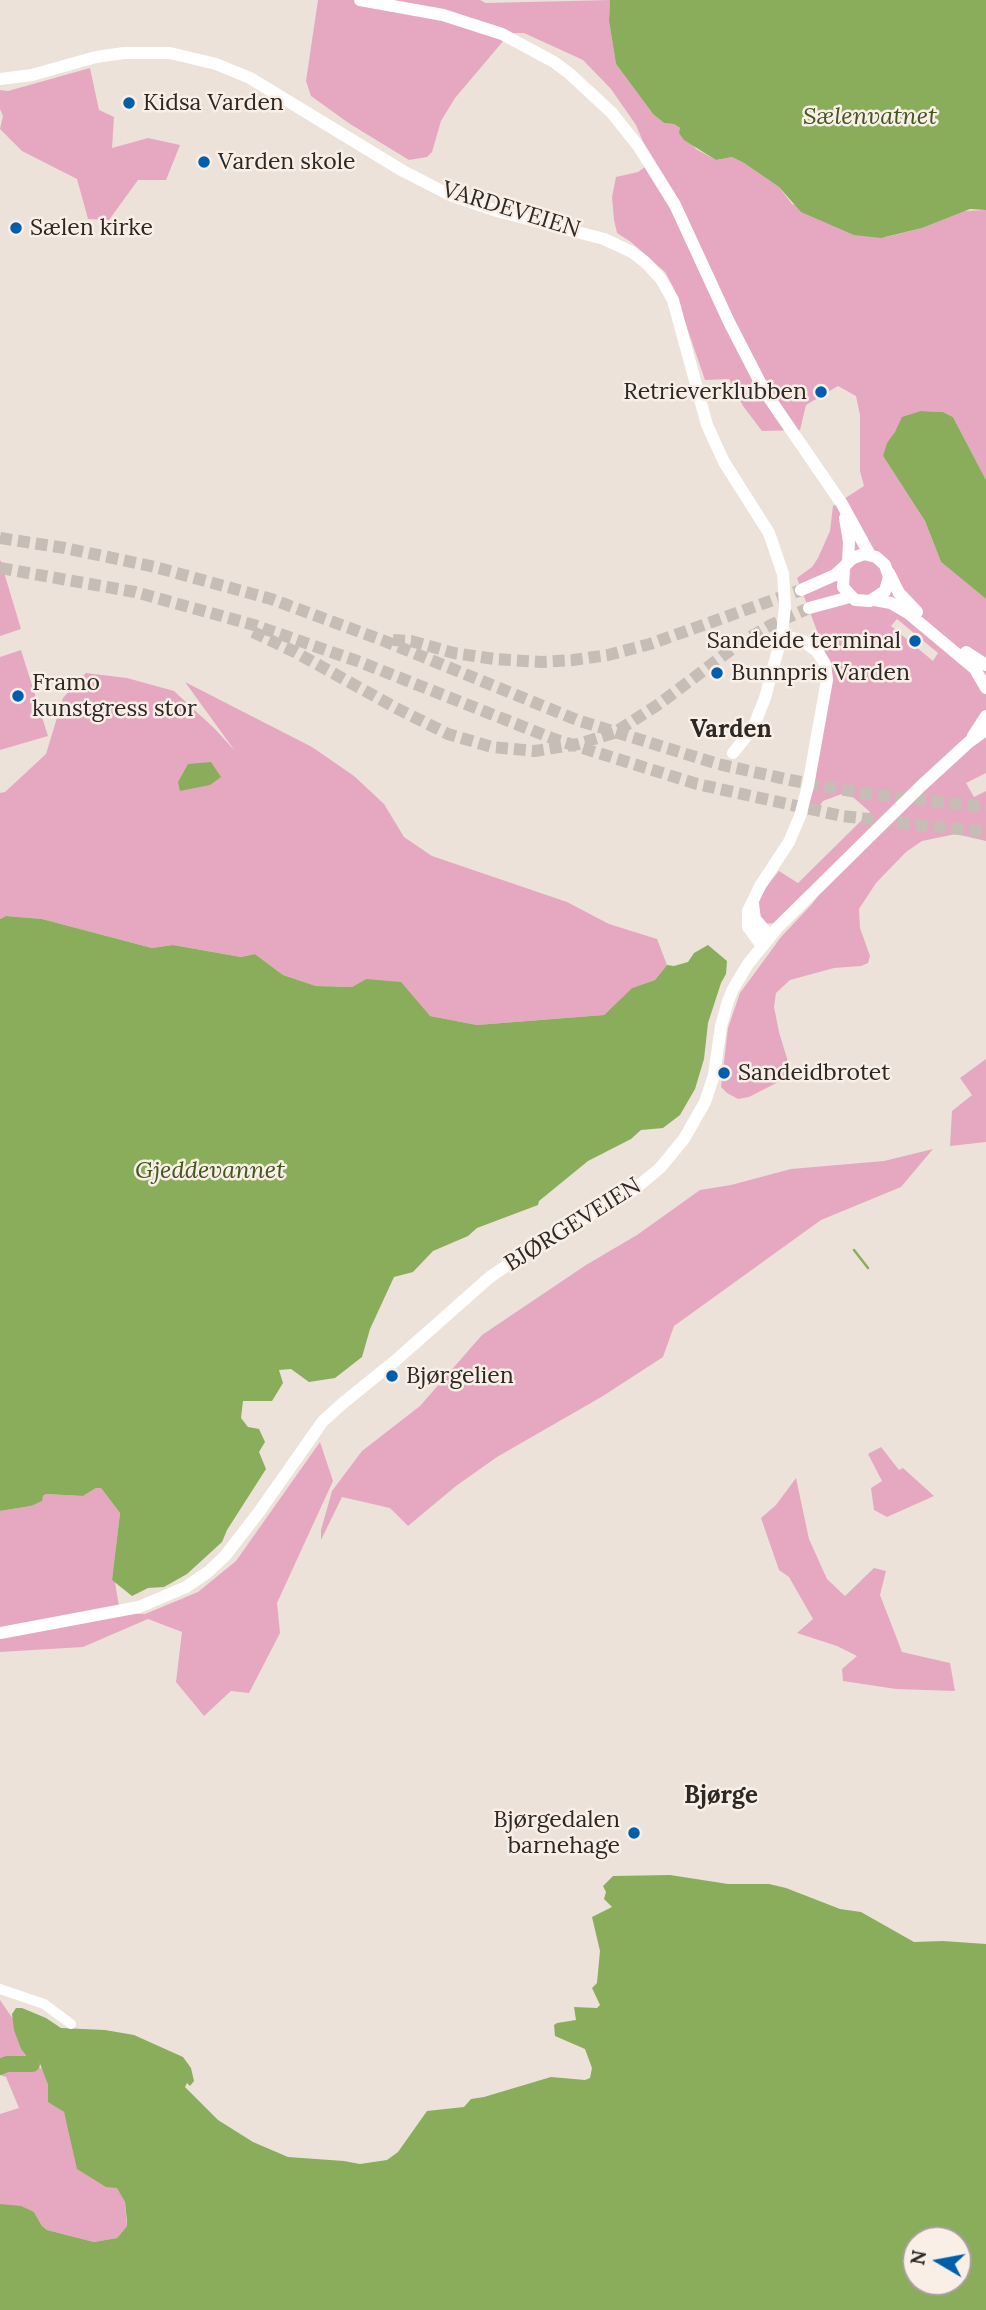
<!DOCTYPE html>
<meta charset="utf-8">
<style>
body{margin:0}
#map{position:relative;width:986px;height:2310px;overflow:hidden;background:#ece2da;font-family:Lora,serif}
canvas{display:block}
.north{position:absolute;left:902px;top:2226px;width:70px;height:70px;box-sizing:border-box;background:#faefe7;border:2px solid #a89f99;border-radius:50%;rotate:280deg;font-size:19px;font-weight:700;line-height:28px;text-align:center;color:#2c2825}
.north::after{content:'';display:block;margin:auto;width:24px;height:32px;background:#005fac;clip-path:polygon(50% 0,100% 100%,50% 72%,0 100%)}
</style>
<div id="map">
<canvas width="986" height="2310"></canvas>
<div class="north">N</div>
</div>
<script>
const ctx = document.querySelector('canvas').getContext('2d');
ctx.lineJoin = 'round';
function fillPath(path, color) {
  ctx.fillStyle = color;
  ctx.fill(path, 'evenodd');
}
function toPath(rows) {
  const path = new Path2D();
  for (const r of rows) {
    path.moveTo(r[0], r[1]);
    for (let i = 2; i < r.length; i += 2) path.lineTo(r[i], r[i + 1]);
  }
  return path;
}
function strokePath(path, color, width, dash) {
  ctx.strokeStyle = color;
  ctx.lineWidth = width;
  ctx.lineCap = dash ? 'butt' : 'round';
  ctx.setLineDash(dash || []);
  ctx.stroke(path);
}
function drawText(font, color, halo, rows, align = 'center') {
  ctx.font = font + ' Lora,serif';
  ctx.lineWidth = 5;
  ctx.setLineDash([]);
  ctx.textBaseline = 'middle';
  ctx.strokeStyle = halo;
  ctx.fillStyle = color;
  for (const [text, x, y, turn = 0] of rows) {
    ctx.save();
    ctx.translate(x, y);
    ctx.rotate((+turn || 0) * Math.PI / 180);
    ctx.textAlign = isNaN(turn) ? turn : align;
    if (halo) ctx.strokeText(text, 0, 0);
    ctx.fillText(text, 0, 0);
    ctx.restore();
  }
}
fillPath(toPath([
 [318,0,480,0,486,3,610,0,609,21,616,64,653,114,664,123,674,124,680,128,696,149,716,160,732,157,744,163,779,187,792,204,886,237,922,228,964,211,986,210,986,480,953,417,943,412,921,411,895,432,883,456,925,521,941,562,986,599,986,773,966,783,974,797,986,791,986,841,956,834,922,841,906,852,876,883,859,909,860,928,870,956,868,963,861,966,834,968,790,980,776,993,774,1007,779,1032,792,1075,749,1097,738,1099,727,1093,721,1087,728,1028,740,993,781,937,812,904,820,893,774,923,764,924,757,918,758,897,779,871,798,883,870,812,847,792,823,801,817,810,808,811,828,660,797,578,812,567,818,558,830,531,833,506,864,486,860,471,860,415,856,396,838,386,806,405,800,430,762,431,743,406,729,379,705,380,673,287,665,272,631,242,617,233,614,220,612,197,616,177,638,172,646,166,649,156,636,125,611,89,583,60,524,33,510,33,455,98,441,121,432,152,427,157,409,160,350,124,311,96,306,81],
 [897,619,938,653,933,661,891,626],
 [90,68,99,110,114,117,112,148,148,138,180,145,166,180,138,180,109,220,88,219,77,179,22,151,0,129,3,116,0,109,0,90,8,91],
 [0,559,21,629,0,636],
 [21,650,48,736,0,750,0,657],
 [86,673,127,678,174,691,215,729,235,751,185,682,312,747,354,776,384,804,404,837,432,856,567,902,609,924,657,939,667,965,655,980,632,988,604,1015,477,1025,430,1016,366,979,352,987,316,986,283,975,255,954,241,957,173,945,152,948,42,919,6,916,0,919,0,793,5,792,46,754,63,698],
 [986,1059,986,1142,950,1146,952,1111,972,1095,960,1078],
 [933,1149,901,1187,821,1220,674,1326,663,1357,603,1396,497,1457,456,1486,408,1526,390,1508,342,1497,321,1540,321,1530,332,1491,362,1451,420,1406,482,1335,586,1265,637,1235,700,1190,731,1185,791,1169,884,1161],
 [320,1442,333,1481,277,1603,280,1633,249,1693,231,1691,204,1716,176,1682,182,1632,148,1619,83,1647,0,1652,0,1511,31,1506,46,1494,83,1496,96,1488,101,1488,120,1513,112,1580,115,1582,120,1613,145,1614,198,1592,236,1561],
 [881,1447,899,1470,903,1468,934,1496,887,1517,874,1510,871,1488,882,1481,868,1454],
 [796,1478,809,1539,827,1579,845,1596,874,1568,886,1571,880,1595,902,1652,950,1663,955,1691,896,1689,843,1681,842,1669,857,1656,837,1646,797,1633,813,1619,789,1577,779,1570,761,1518,776,1505],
 [0,2000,13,2019,21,2049,32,2065,43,2069,49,2089,49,2102,64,2112,76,2158,118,2188,125,2202,127,2226,117,2238,94,2242,47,2230,42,2226,34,2212,0,2204,0,2114,19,2108,6,2077,0,2075]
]), '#e6a8c1');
fillPath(toPath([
 [610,0,986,0,986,210,970,209,922,228,881,238,854,235,801,212,779,187,744,163,732,157,716,160,684,140,679,133,680,128,674,124,664,123,653,114,616,64,609,21],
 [921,411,943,412,953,417,986,480,986,599,941,562,925,521,883,456,887,443,895,432,902,417],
 [211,762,221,777,210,785,180,791,178,782,188,764],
 [6,916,42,919,152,948,173,945,241,957,255,954,283,975,316,986,352,987,366,979,401,982,430,1016,477,1025,604,1015,632,988,655,980,667,965,674,966,688,962,694,953,708,945,727,961,726,974,721,983,708,1023,704,1059,695,1089,680,1115,663,1128,641,1130,631,1139,588,1161,539,1201,538,1205,477,1228,468,1236,433,1251,413,1272,394,1277,370,1329,362,1357,335,1378,309,1382,291,1369,279,1370,283,1383,272,1401,243,1401,241,1418,248,1427,259,1429,265,1442,259,1452,266,1469,227,1530,222,1542,187,1574,164,1587,148,1588,132,1596,112,1580,120,1513,101,1488,96,1488,83,1496,46,1494,43,1496,42,1501,31,1506,0,1511,0,919],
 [670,1875,728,1884,769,1884,786,1888,840,1909,861,1912,914,1942,943,1941,986,1944,986,2310,0,2310,0,2204,21,2206,34,2212,42,2226,47,2230,94,2242,117,2238,127,2226,127,2221,125,2202,117,2188,106,2187,77,2169,64,2112,48,2102,48,2085,39,2061,32,2064,21,2049,14,2030,12,2014,16,2008,22,2008,46,2018,61,2028,105,2030,134,2035,183,2057,191,2068,194,2081,190,2086,187,2083,185,2087,218,2120,253,2142,288,2157,344,2161,360,2164,387,2160,398,2152,427,2111,464,2107,471,2099,484,2097,551,2077,585,2080,590,2078,592,2068,585,2049,555,2036,554,2025,557,2023,576,2020,574,2007,597,2008,600,2005,592,1988,597,1983,600,1951,592,1917,612,1907,604,1899,606,1892,603,1886,613,1876],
 [916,2240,958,2240,958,2282,916,2282]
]), '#89ad5b');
strokePath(toPath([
 [854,1250,868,1268]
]), '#89ad5b', 2.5);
strokePath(toPath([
 [0,2067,7,2064,32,2064]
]), '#89ad5b', 16);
strokePath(toPath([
 [0,538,65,548,155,567,271,599,382,640,577,720,718,764,790,780,862,793,986,807],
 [0,568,135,592,254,625,360,662,554,739,697,784,842,816,986,832],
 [253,632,295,652,396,708,448,734,492,747,535,751,578,744,614,733,659,704,740,643,771,625,809,608],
 [393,640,411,641,454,653,495,659,541,662,573,660,608,655,650,644,801,590]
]), '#c6bdb6', 12, [12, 6]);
strokePath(toPath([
 [0,1989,44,2004,71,2024]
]), '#fff', 10);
strokePath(toPath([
 [0,79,32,75,96,57,124,53,170,53,216,64,250,78,403,171,450,195,497,211,604,239,632,252,645,262,661,279,673,300,707,425,724,462,769,533,783,574,785,606,782,635,765,698,753,728,733,753],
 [753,904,755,919,770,936],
 [762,946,748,927,748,911,760,886,789,842,800,816,808,786,827,680,825,664,817,651,803,641,782,635]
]), '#fff', 12);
strokePath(toPath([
 [360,0,443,15,502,34,554,62,570,74,612,113,639,147,675,205,729,322,765,392,842,504,870,555],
 [845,518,849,542,848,562],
 [889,573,899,593,917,612],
 [801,590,835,575,853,558,864,554,876,557,885,565,889,577,885,591,870,601,855,600,843,587,844,569],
 [875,600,891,603,908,613,975,669,986,688],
 [809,608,850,597],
 [966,652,986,665],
 [973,736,986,716],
 [0,1633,139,1607,186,1587,208,1572,225,1556,259,1512,323,1421,343,1403,395,1361,490,1277,534,1247,631,1192,660,1168,684,1139,705,1102,714,1075,721,1026,728,1001,733,989,748,964,778,927,921,786,969,742,986,730]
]), '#fff', 12);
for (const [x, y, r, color] of [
 [129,103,7,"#005fac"],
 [204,162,7,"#005fac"],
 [16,228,7,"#005fac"],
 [821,392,7,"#005fac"],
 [915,641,7,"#005fac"],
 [717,673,7,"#005fac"],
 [18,696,7,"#005fac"],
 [724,1073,7,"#005fac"],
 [392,1376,7,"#005fac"],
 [634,1833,7,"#005fac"]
]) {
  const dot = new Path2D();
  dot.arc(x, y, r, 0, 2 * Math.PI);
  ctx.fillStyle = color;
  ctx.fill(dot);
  strokePath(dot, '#faefe7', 2.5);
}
drawText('23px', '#2c2825', '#faefe7', [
 ["Kidsa Varden",143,103],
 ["Varden skole",218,162],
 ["Sælen kirke",30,228],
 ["Retrieverklubben",807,392,"right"],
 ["Sandeide terminal",901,641,"right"],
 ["Bunnpris Varden",731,673],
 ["Framo",32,683],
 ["kunstgress stor",32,709],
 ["Sandeidbrotet",738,1073],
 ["Bjørgelien",406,1376],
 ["Bjørgedalen",620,1820,"right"],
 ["barnehage",620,1846,"right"]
], 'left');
drawText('23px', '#2c2825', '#faefe7', [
 ["VARDEVEIEN",511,210,17],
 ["BJØRGEVEIEN",573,1225,-32]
]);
drawText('italic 24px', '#40571e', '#faefe7', [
 ["Sælenvatnet",870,117],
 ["Gjeddevannet",210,1171]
]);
drawText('bold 24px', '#2c2825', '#faefe7', [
 ["Varden",731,730],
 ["Bjørge",721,1796]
]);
</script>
